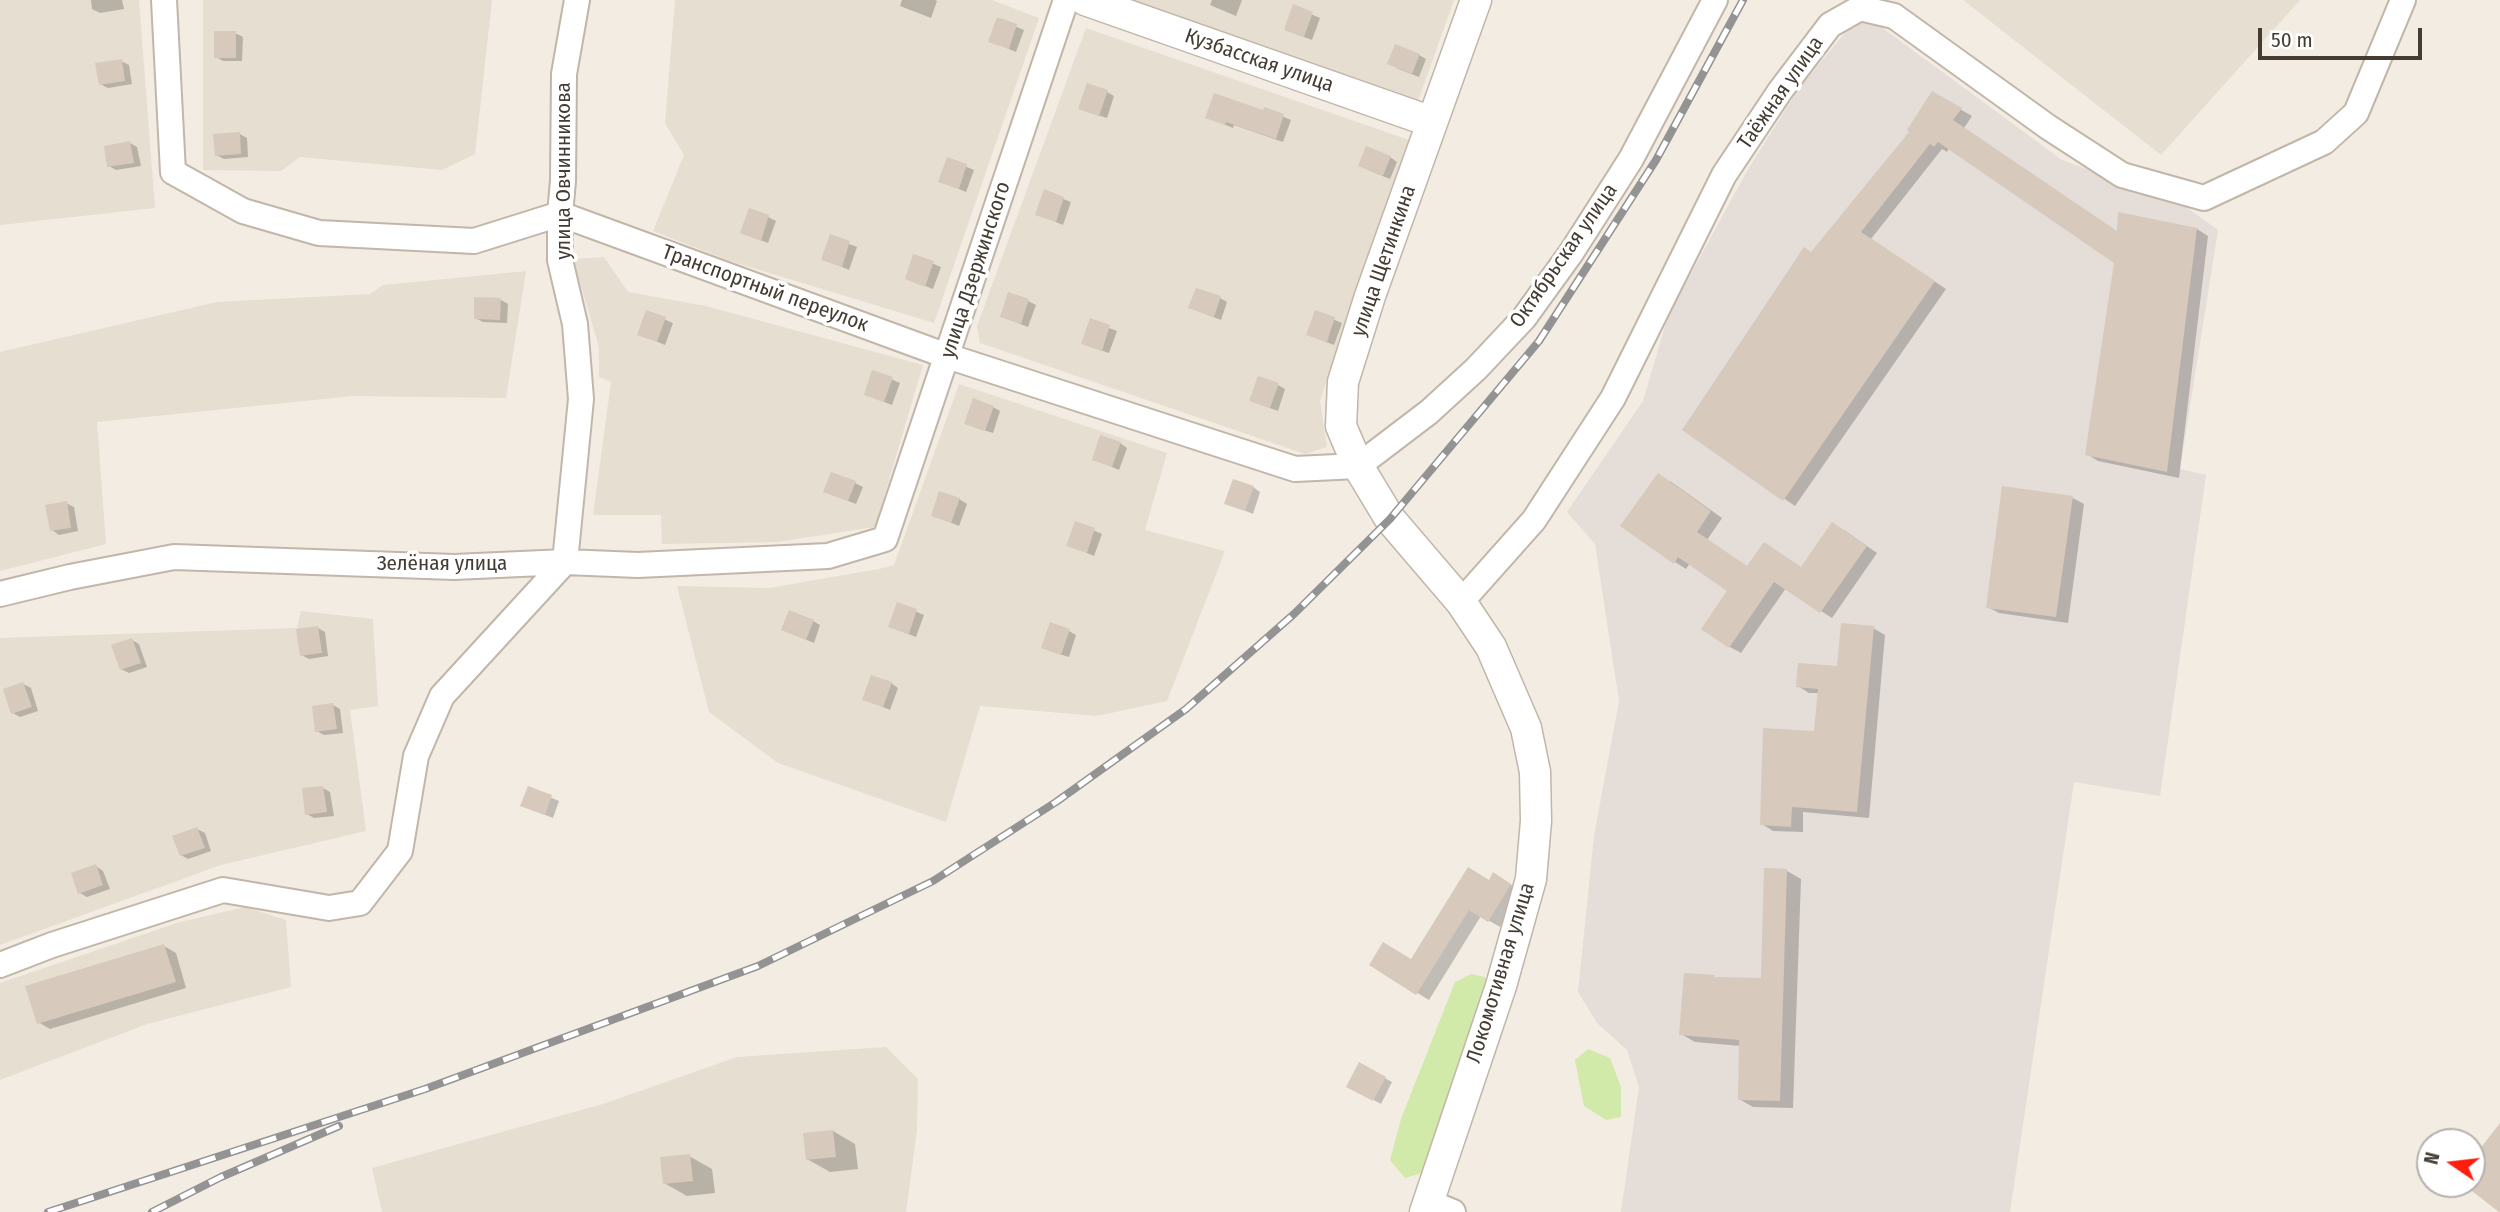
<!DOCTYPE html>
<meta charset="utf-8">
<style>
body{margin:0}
#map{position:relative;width:2500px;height:1212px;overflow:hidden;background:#f2ece3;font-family:"Fira Sans Condensed",sans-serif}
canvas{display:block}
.north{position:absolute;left:2416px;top:1128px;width:70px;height:70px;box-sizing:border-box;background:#fff;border:2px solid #b4b1ad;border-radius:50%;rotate:284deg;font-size:19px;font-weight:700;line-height:28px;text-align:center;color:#443c33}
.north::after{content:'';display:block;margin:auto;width:24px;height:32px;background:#ff1d0d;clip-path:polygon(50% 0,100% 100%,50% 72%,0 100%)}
.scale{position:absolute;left:2258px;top:28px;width:164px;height:32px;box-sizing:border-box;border:4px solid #443c33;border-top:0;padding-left:9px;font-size:21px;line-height:24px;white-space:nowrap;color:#443c33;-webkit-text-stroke:5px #fff;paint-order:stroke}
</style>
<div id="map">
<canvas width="2500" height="1212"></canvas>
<div class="north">N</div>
<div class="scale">50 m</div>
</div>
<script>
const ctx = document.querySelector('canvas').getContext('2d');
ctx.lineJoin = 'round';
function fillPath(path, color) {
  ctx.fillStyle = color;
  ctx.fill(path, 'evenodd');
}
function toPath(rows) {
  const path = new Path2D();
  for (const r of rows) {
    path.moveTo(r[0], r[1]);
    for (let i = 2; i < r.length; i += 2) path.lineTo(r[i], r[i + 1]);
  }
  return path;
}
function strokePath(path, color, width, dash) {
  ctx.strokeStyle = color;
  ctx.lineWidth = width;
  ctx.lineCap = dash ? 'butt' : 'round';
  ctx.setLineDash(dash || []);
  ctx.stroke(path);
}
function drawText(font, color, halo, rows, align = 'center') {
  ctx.font = font + ' "Fira Sans Condensed",sans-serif';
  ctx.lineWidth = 7;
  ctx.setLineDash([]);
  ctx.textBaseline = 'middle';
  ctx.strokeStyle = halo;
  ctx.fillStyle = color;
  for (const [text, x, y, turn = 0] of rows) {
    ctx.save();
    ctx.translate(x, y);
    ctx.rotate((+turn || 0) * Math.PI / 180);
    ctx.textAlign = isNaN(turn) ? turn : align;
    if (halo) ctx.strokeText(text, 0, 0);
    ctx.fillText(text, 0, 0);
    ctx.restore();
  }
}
fillPath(toPath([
 [0,0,139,0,155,208,0,225],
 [203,0,492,0,475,154,442,170,300,157,281,171,203,170],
 [675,0,992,0,1039,18,934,323,730,261,653,231,684,155,665,123],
 [1133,0,1454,0,1417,104,1225,39],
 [1963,0,2300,0,2161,155],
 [1086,28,1409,140,1320,401,1327,447,1305,454,980,343,977,326],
 [604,257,628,292,706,306,923,365,875,527,777,542,662,544,661,515,593,515,611,382,599,377,599,347,573,259],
 [526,271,506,398,353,396,97,422,106,544,0,571,0,352,217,302,370,294,383,285],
 [959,384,1167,453,1145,530,1225,551,1167,701,1097,716,980,706,946,822,778,763,709,712,677,586,769,588,879,569,894,565],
 [301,611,373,619,378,706,350,710,366,831,221,865,0,945,0,638,297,628],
 [245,907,286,920,291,987,147,1024,0,1080,0,983,180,922],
 [886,1047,918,1079,917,1130,906,1212,382,1212,372,1168,603,1104,737,1057]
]), '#e6ded0');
fillPath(toPath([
 [1873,21,2062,160,2182,204,2218,230,2180,469,2206,475,2160,796,2074,782,2010,1212,1621,1212,1639,1087,1627,1050,1597,1023,1578,992,1594,836,1619,701,1595,544,1567,512,1643,401,1668,316,1747,171,1799,88,1853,23]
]), '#e4ddd8');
fillPath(toPath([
 [1471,974,1484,977,1501,986,1439,1168,1405,1178,1390,1160,1401,1119,1455,982],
 [1588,1049,1610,1058,1621,1087,1621,1117,1606,1120,1584,1106,1575,1060]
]), '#d1e9a9');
fillPath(toPath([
 [91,0,122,0,124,9,100,13,92,9],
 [902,0,935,0,937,1,931,18,900,6],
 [1212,0,1242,0,1236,16,1210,5],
 [1294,7,1320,18,1312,40,1293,33],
 [998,19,1024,30,1016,52,990,41],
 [235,33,243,37,242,61,223,61,216,57],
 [1419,55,1426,59,1419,77,1396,68],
 [121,61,129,65,132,84,108,88,100,84],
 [1107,92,1114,96,1107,118,1088,112],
 [1932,93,1972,116,1964,128,2118,233,2197,229,2208,236,2179,478,2098,461,2087,454,2116,262,1949,148,1947,152,1942,149,1871,239,1946,289,1795,506,1684,429,1812,253,1912,131],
 [1265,109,1291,120,1283,142,1234,125,1233,128,1207,117,1264,112],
 [240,134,247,138,248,157,224,159,216,155],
 [130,143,137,147,141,166,116,170,109,166],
 [1390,157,1397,162,1390,179,1368,170],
 [948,159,974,170,966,192,940,181],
 [1045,192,1071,202,1063,225,1037,214],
 [768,217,776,221,768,243,742,233],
 [831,237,857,247,849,270,823,259],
 [914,256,941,267,933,289,907,279],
 [1220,298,1227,302,1221,320,1190,308],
 [501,300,508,304,507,323,483,322,475,318],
 [1028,301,1036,305,1028,327,1002,317],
 [647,312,673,323,665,345,639,334],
 [1316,312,1342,323,1334,345,1308,335],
 [1091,321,1117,331,1109,353,1091,347],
 [874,372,900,383,892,405,866,395],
 [1278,385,1285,389,1278,411,1251,401],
 [993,407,1000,411,993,433,974,427],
 [1120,443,1127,448,1119,470,1094,459],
 [1670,481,1722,518,1707,540,1748,568,1802,568,1844,530,1877,553,1832,618,1786,588,1741,653,1730,647,1729,591,1690,563,1686,569,1675,562,1623,525],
 [855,483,863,487,856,504,833,495],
 [1253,487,1260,492,1253,514,1227,503],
 [2073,498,2084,504,2068,623,1999,613,1988,607],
 [959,499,967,504,959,526,933,515],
 [66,503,74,507,78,531,59,535,52,530],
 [1076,523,1102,534,1094,556,1068,545],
 [898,604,924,615,916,637,890,627],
 [813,621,820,625,814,643,783,630],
 [318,628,325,632,328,656,309,659,301,655],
 [1873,628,1885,635,1869,818,1803,812,1803,832,1773,831,1762,824,1815,732,1819,693,1809,693,1798,686,1839,668],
 [1069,631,1076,635,1069,657,1050,651],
 [132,640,139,644,147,667,129,673,121,669],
 [891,683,898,688,890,710,864,699],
 [23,684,31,688,38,711,20,717,13,713],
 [333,705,340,709,343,733,324,735,317,731],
 [323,788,330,792,334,816,314,818,307,814],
 [529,788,559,801,553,818,522,806],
 [197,829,205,833,211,851,188,859,181,855],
 [96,866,103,871,110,889,87,897,80,893],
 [1787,871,1801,879,1793,1108,1753,1107,1739,1099,1741,1046,1695,1042,1681,1034,1685,975,1718,979,1762,980],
 [1505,881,1522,892,1500,927,1481,916,1429,1000,1371,965,1412,961,1489,882],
 [164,946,176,953,186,988,50,1029,38,1022],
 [1360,1065,1392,1082,1381,1104,1348,1086],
 [833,1131,855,1144,858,1169,830,1172,807,1159],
 [689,1156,712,1169,715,1193,687,1196,664,1183]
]), '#0003');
fillPath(toPath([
 [1293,4,1313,12,1304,37,1284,30],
 [997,17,1017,24,1009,49,988,42],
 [214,31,236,31,236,58,214,58],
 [1395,44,1420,54,1412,74,1387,64],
 [122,59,125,81,99,85,95,63],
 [1087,83,1108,90,1099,116,1078,109],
 [1932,91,1962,108,1953,120,2117,231,2118,212,2197,228,2167,472,2085,455,2114,263,1938,142,1934,147,1930,144,1861,232,1935,281,1783,501,1682,430,1804,247,1811,252,1909,132,1907,130],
 [1214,93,1263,110,1264,107,1284,114,1276,139,1226,122,1225,125,1205,118],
 [240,132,241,154,215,156,213,134],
 [130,141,134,163,107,167,104,146],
 [1366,146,1391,156,1383,176,1358,166],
 [947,157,967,164,959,189,938,182],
 [1044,189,1064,197,1056,222,1035,215],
 [749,208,769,215,761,241,740,233],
 [830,234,850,241,842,267,821,260],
 [913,254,934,261,925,287,905,279],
 [1196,288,1221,296,1214,317,1188,308],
 [1008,292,1029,299,1021,324,1000,317],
 [474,297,501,298,500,320,474,319],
 [646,310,666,317,657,342,637,335],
 [1315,310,1335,317,1327,342,1306,335],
 [1090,318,1110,325,1102,351,1081,344],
 [872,370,893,377,884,402,864,395],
 [1258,376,1279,383,1270,408,1249,401],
 [973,398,994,406,985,431,964,424],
 [1100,435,1121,442,1112,467,1092,460],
 [831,472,856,481,848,501,823,492],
 [1658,473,1711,511,1697,532,1747,566,1764,542,1801,567,1832,522,1867,546,1820,613,1774,582,1729,648,1701,629,1727,591,1678,557,1674,564,1620,526],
 [1233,479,1254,486,1245,511,1224,504],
 [2002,486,2073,496,2056,617,1986,608],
 [939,491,960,498,951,523,931,516],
 [67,501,71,528,50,531,45,505],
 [1075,521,1095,528,1087,553,1066,546],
 [897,602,917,609,909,634,888,627],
 [789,610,814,620,806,640,781,630],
 [1050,622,1070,629,1061,655,1041,648],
 [1841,623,1874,626,1857,812,1792,807,1791,827,1760,825,1763,728,1814,731,1818,689,1796,687,1798,663,1837,666],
 [318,626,322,653,300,656,296,629],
 [132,638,141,663,120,670,111,645],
 [871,675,892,682,883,707,862,700],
 [23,682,32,707,11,714,3,689],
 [333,703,337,729,315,732,312,706],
 [323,786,327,812,305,815,302,788],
 [528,786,552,795,545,815,520,806],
 [197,827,205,848,180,856,172,836],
 [96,864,103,885,78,894,71,873],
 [1468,867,1489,880,1493,872,1511,884,1488,922,1469,910,1416,995,1369,965,1383,942,1411,959],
 [1764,868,1787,869,1780,1101,1738,1100,1739,1040,1679,1035,1684,973,1715,975,1714,977,1761,978],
 [164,944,176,982,37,1024,25,986],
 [1359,1062,1386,1077,1373,1101,1346,1087],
 [2500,1123,2500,1212,2499,1212,2472,1191,2472,1159],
 [833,1130,836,1157,806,1160,803,1133],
 [690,1154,693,1181,663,1184,660,1157]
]), '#d7c9bb');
const minor = toPath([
 [164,0,173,172,243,211,319,233,474,241,560,214,947,356,1295,469,1358,466,1429,412,1476,369,1524,318,1571,253,1631,159,1715,0],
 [0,594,70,577,174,557,454,567,565,562,638,565,828,556,885,539,1066,0],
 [1461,602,1534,520,1613,398,1724,175,1780,91,1830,25,1860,8,1894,16,2048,127,2122,175,2204,198,2324,142,2356,113,2403,0],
 [0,965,52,945,223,890,329,908,360,903,400,851,416,756,442,696,565,562,581,399,575,324,560,260,560,214,563,181,564,74,577,0],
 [1429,1202,1453,1212]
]);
const tertiary = toPath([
 [1085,0,1432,122],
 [1425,1212,1501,986,1531,879,1536,821,1535,772,1526,728,1491,647,1461,602,1390,519,1358,466,1341,426,1343,382,1370,296,1476,0]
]);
strokePath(minor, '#c1b6a8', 28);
strokePath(tertiary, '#c1b6a8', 33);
strokePath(minor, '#fff', 24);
strokePath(tertiary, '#fff', 30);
const rail = toPath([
 [48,1212,425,1089,758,966,933,881,1056,802,1186,709,1294,614,1390,519,1539,341,1656,160,1743,0],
 [152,1212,221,1177,339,1126]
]);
strokePath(rail, '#939393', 8);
strokePath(rail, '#fff', 5, [16]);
drawText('21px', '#443c33', '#fff', [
 ["Кузбасская улица",1259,61,19],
 ["Таёжная улица",1781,93,-55],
 ["улица Овчинникова",564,171,-90],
 ["Октябрьская улица",1564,256,-55],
 ["улица Щетинкина",1384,261,-71],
 ["улица Дзержинского",976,270,-72],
 ["Транспортный переулок",765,289,20],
 ["Зелёная улица",442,564],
 ["Локомотивная улица",1501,973,-73]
]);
</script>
